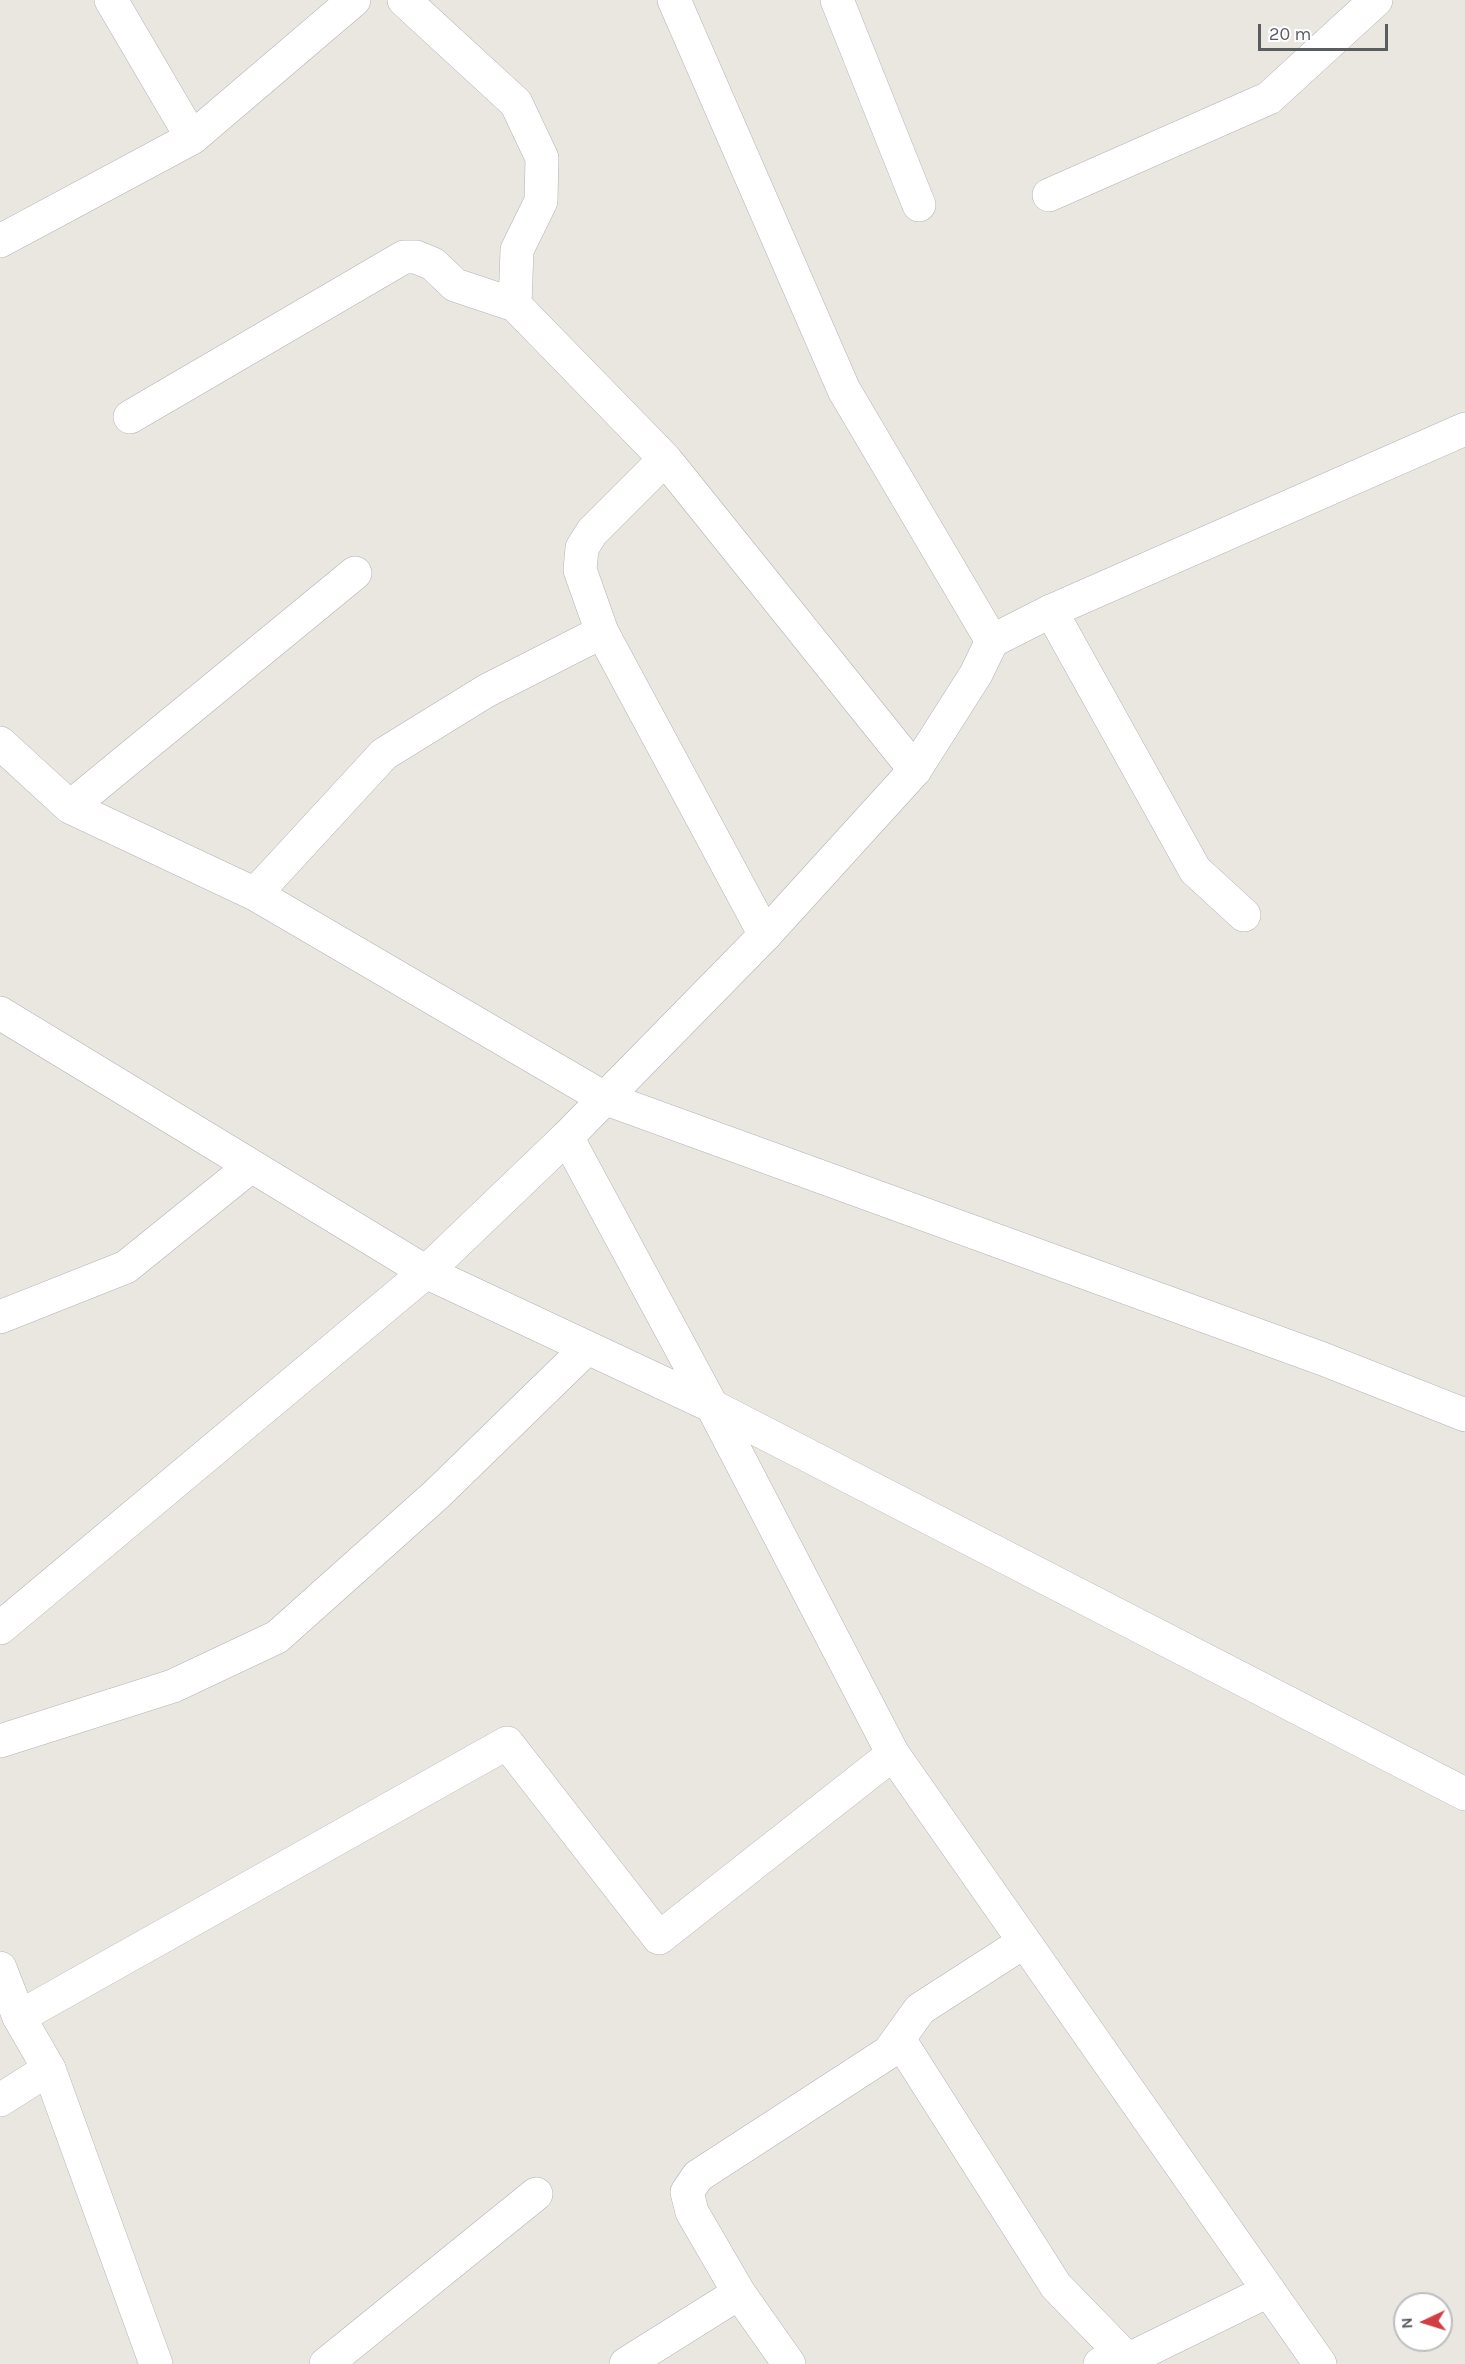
<!DOCTYPE html>
<style>
body{margin:0}
#map{position:relative;width:1465px;height:2364px;overflow:hidden;background:#eae7e1;font-family:Karla,sans-serif}
canvas{display:block}
.north{position:absolute;left:1393px;top:2292px;width:60px;height:60px;box-sizing:border-box;background:#fff;border:2px solid #bdbebf;border-radius:50%;rotate:266deg;font-size:16px;font-weight:700;line-height:24px;text-align:center;color:#595d60}
.north::after{content:'';display:block;margin:auto;width:21px;height:27px;background:#d23f43;clip-path:polygon(50% 0,100% 100%,50% 72%,0 100%)}
.scale{position:absolute;left:1258px;top:24px;width:130px;height:27px;box-sizing:border-box;border:3px solid #595d60;border-top:0;padding-left:8px;font-size:18px;line-height:21px;white-space:nowrap;color:#595d60;-webkit-text-stroke:4px #fff;paint-order:stroke}
</style>
<div id="map">
<canvas width="1465" height="2364"></canvas>
<div class="north">N</div>
<div class="scale">20 m</div>
</div>
<script>
const ctx = document.querySelector('canvas').getContext('2d');
ctx.lineJoin = 'round';
function toPath(rows) {
  const path = new Path2D();
  for (const r of rows) {
    path.moveTo(r[0], r[1]);
    for (let i = 2; i < r.length; i += 2) path.lineTo(r[i], r[i + 1]);
  }
  return path;
}
function strokePath(path, color, width, dash) {
  ctx.strokeStyle = color;
  ctx.lineWidth = width;
  ctx.lineCap = dash ? 'butt' : 'round';
  ctx.setLineDash(dash || []);
  ctx.stroke(path);
}
const street = toPath([
 [111,0,192,138],
 [404,0,516,103,542,158,541,201,517,250,515,305,665,459,915,770],
 [674,0,844,390,992,641],
 [837,0,919,205],
 [1049,195,1269,98,1376,0],
 [0,241,192,138,354,0],
 [130,417,404,257,416,257,433,264,455,285,515,305],
 [665,459,592,532,582,548,580,570,602,632,765,935],
 [1051,611,1195,870,1244,915],
 [0,743,70,807,255,894,604,1098,1323,1359,1465,1415],
 [70,807,355,573],
 [255,894,384,754,486,691,602,632],
 [0,1013,426,1272,712,1406,1465,1794],
 [567,1137,712,1406,893,1754,1320,2364],
 [0,1317,126,1267,251,1166],
 [0,1741,173,1686,277,1637,437,1494,587,1348],
 [19,2017,507,1743,659,1938,893,1754],
 [899,2039,1056,2286,1132,2364],
 [0,2100,49,2069],
 [326,2364,536,2194],
 [626,2364,739,2293],
 [789,2364,739,2293,692,2212,687,2192,698,2176,889,2052,920,2009,1024,1942],
 [1100,2364,1129,2359,1268,2291]
]);
const secondary = toPath([
 [0,1628,426,1272,567,1137,765,935,915,770,976,674,992,641,1051,611,1465,429],
 [0,1968,19,2017,49,2069,156,2364]
]);
strokePath(street, '#b1b3b7', 34);
strokePath(secondary, '#b0b4b7', 34);
strokePath(street, '#fff', 33);
strokePath(secondary, '#fff', 33);
</script>
